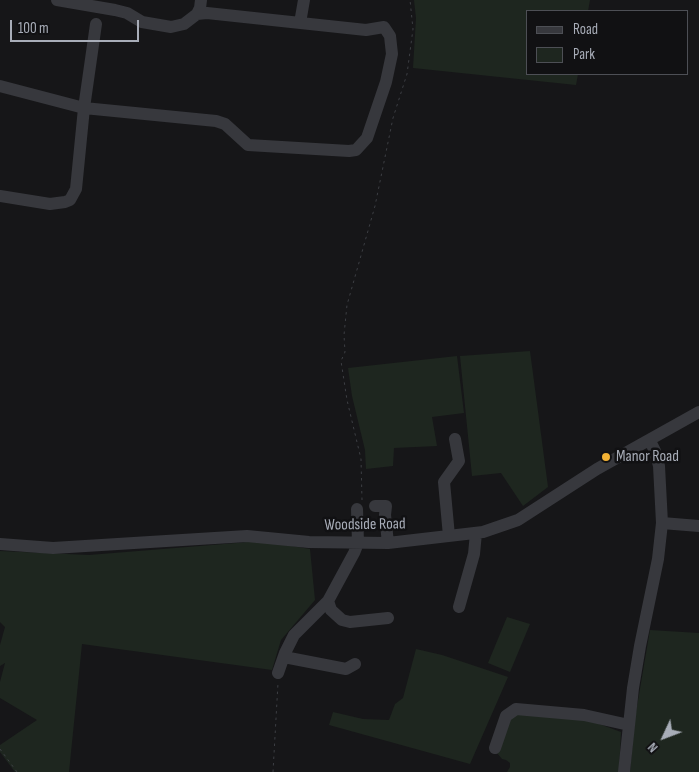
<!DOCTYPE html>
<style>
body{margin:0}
#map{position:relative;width:699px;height:772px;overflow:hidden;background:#161618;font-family:"Sofia Sans Condensed",sans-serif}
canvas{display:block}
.legend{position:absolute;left:526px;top:10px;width:162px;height:65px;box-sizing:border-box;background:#111113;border:1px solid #4d4f55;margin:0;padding:6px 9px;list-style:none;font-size:15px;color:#a8adb8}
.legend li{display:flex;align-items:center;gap:10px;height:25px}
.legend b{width:25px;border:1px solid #4d4f55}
.north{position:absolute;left:639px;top:712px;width:50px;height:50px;-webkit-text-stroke:4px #111113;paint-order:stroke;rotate:227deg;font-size:14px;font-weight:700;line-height:20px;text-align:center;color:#a8adb8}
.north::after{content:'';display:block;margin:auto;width:18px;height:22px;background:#a8adb8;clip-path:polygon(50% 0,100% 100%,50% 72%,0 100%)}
.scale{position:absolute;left:10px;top:20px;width:129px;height:22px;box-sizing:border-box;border:2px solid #a8adb8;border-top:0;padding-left:6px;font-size:15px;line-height:18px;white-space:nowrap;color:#a8adb8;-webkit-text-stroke:4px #111113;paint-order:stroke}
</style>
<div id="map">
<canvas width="699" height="772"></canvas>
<ul class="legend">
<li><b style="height:6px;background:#37383d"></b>Road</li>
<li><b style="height:14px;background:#1e261f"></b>Park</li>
</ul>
<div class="north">N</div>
<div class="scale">100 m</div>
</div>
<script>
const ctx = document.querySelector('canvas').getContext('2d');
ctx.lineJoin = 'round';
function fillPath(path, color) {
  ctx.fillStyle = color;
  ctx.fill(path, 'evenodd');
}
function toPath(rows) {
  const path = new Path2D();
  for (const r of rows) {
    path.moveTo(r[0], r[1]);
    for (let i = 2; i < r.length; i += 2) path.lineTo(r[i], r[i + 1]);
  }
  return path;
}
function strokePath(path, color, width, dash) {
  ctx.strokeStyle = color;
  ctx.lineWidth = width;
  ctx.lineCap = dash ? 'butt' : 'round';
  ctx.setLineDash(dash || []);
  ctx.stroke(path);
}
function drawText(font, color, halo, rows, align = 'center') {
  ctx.font = font + ' "Sofia Sans Condensed",sans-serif';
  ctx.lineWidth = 5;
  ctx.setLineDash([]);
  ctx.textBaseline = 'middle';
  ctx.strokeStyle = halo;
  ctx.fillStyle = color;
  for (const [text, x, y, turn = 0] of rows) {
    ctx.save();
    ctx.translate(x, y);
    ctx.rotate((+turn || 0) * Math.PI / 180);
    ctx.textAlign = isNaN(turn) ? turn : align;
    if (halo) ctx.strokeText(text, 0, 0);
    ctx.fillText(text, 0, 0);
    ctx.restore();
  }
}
fillPath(toPath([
 [414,0,590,0,588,11,528,11,528,74,578,74,576,85,413,68,416,18],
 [530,351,548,487,523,506,501,473,472,476,460,356],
 [457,356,464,413,432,417,437,446,394,448,393,466,366,469,365,450,352,396,348,368],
 [261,541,310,549,315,600,281,640,272,670,82,644,69,772,15,772,0,752,0,745,37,720,0,698,0,682,5,663,0,666,0,645,5,627,0,622,0,551,89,555],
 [507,617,530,624,510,672,488,663],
 [650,630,699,633,699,772,630,772,635,718],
 [416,649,442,655,508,677,470,764,329,725,333,712,363,719,389,720,395,704,403,698],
 [516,713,586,719,621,732,619,772,507,772,510,767,510,763,506,760,502,759,497,753,509,720]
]), '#1e261f');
strokePath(toPath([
 [639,458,647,462],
 [362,500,361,459,347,400,341,361,345,352,344,335,347,305,375,206,393,118,407,74,413,29,410,0],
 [0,749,17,772],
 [273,772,278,683]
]), '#3d3f44', 1, [2.5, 4]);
strokePath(toPath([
 [57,0,115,10,127,13,142,22,171,27,184,24,197,14,207,13,366,30,384,27,390,36,392,54,386,82,367,138,356,150,349,151,248,145,225,124,216,121,84,108,96,24],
 [197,14,200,8,201,0],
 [300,23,304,0],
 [0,86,84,108,76,189,70,200,65,202,50,204,0,196],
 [375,506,386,506,385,515,388,543],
 [662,523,699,526],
 [449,536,444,482,459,461,455,439],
 [0,544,53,548,247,536,309,542,388,543,483,532,518,520,597,469,699,412],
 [328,601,331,610,342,620,350,622,388,618],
 [459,607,474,554,476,533],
 [284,657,346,669,355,664],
 [278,673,285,653,294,635,328,601,354,553,358,543,357,509],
 [495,748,506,716,516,709,584,715,629,725],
 [624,772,633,688,640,646,658,559,662,523,659,466,655,451,650,441]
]), '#37383d', 12);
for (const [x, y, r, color] of [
 [606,457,5,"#f2b134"]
]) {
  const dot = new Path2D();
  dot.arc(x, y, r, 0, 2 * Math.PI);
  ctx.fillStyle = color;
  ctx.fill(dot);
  strokePath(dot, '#111113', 2);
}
drawText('16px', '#a8adb8', '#111113', [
 ["Manor Road",616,457]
], 'left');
drawText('16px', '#a8adb8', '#111113', [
 ["Woodside Road",365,525,-1]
]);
</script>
